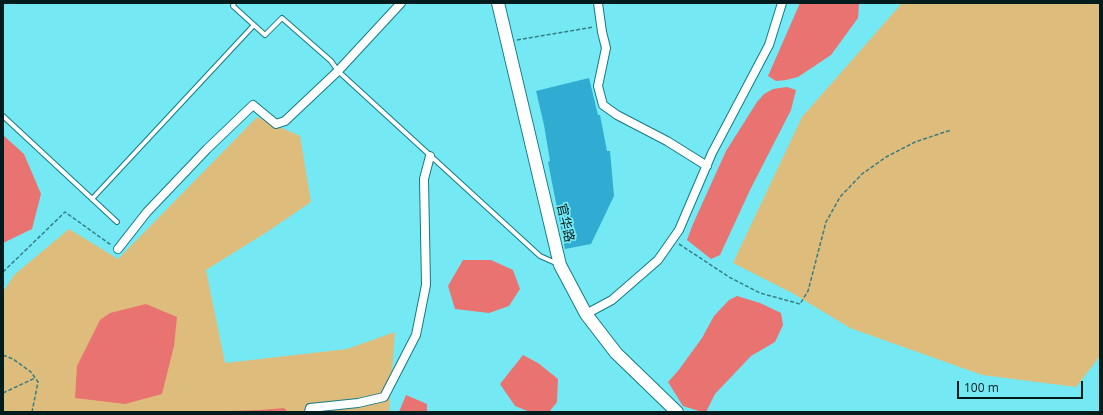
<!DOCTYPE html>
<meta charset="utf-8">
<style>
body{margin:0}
#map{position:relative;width:1103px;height:415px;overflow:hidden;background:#74e9f4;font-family:"Open Sans",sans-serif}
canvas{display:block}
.frame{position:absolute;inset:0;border:4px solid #021b1d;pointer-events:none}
.scale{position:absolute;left:957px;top:381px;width:126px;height:18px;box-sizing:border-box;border:2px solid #021b1d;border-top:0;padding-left:5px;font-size:12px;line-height:14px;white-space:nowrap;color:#021b1d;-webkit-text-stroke:3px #74e9f4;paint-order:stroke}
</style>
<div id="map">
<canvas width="1103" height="415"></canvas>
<div class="frame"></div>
<div class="scale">100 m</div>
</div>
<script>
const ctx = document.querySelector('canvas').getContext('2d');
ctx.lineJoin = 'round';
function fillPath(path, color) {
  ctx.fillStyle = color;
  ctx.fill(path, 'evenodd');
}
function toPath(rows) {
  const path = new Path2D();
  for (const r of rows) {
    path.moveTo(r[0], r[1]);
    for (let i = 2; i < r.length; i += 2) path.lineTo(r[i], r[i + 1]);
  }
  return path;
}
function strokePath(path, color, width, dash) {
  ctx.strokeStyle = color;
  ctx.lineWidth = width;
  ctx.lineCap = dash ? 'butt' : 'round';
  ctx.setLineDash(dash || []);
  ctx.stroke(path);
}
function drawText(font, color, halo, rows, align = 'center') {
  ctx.font = font + ' "Open Sans","Noto Sans SC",sans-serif';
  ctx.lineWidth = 3.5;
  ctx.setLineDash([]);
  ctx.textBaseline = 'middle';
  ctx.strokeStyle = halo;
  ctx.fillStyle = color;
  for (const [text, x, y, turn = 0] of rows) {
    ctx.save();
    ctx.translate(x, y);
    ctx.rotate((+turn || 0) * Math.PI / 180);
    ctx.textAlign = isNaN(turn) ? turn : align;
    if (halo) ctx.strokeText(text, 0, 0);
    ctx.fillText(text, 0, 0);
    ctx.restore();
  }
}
fillPath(toPath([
 [902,3,1100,3,1100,356,1076,387,982,375,850,328,794,294,733,263,802,117],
 [257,117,300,136,311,202,267,232,206,270,225,363,347,349,395,332,389,412,3,412,3,292,14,275,69,229,118,259]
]), '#debd7c');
fillPath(toPath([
 [800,3,859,3,858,18,831,55,798,77,786,80,776,81,768,76],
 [787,87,796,90,791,110,750,190,720,255,711,259,687,240,693,224,726,151,757,102,764,94,773,89],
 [3,135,24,154,41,194,32,229,3,243],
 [463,260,491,260,513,270,520,289,509,306,489,313,455,309,448,286],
 [737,296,760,303,781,313,783,325,775,342,751,356,715,394,706,412,702,412,683,406,668,382,678,371,702,338,714,316,729,300],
 [146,304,177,317,174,346,162,394,125,404,75,398,77,366,100,320,110,313],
 [523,355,538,363,558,379,557,402,549,412,530,412,515,406,500,384],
 [406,395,427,404,427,412,399,412],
 [284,408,288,412,197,412,259,410]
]), '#e97370');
fillPath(toPath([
 [589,78,598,115,600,115,607,151,610,151,614,196,591,244,565,249,548,162,550,161,544,125,536,91]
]), '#30acd2');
const lane = toPath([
 [234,3,233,6,265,35,282,18,331,61,338,71,540,256,558,264],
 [3,116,117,222],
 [92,199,254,25]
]);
const street = toPath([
 [598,3,602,32,606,48,598,86,603,105,617,115,667,141,707,166],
 [118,249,147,212,207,149,253,105,276,124,285,121,338,71,401,3],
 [586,314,612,300,658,260,679,230,712,153,769,45,782,3],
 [309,412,310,408,358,403,384,397,416,335,426,285,424,179,430,156]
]);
const secondary = toPath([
 [498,3,560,265,586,314,616,353,677,412]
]);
strokePath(lane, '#157a82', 6);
strokePath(street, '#157a82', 10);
strokePath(secondary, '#157a82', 14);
strokePath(toPath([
 [517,40,594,27],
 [679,244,729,277,760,293,800,304,808,291,826,222,840,197,862,174,886,157,915,142,951,130],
 [3,272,65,212,111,245],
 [3,355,13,359,31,372,38,382,32,412],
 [3,393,35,378]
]), '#387d83', 1.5, [4, 2]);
strokePath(lane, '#fff', 4);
strokePath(street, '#fff', 8);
strokePath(secondary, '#fff', 12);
drawText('13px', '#021b1d', '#74e9f4', [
 ["官华路",565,223,77]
]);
</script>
